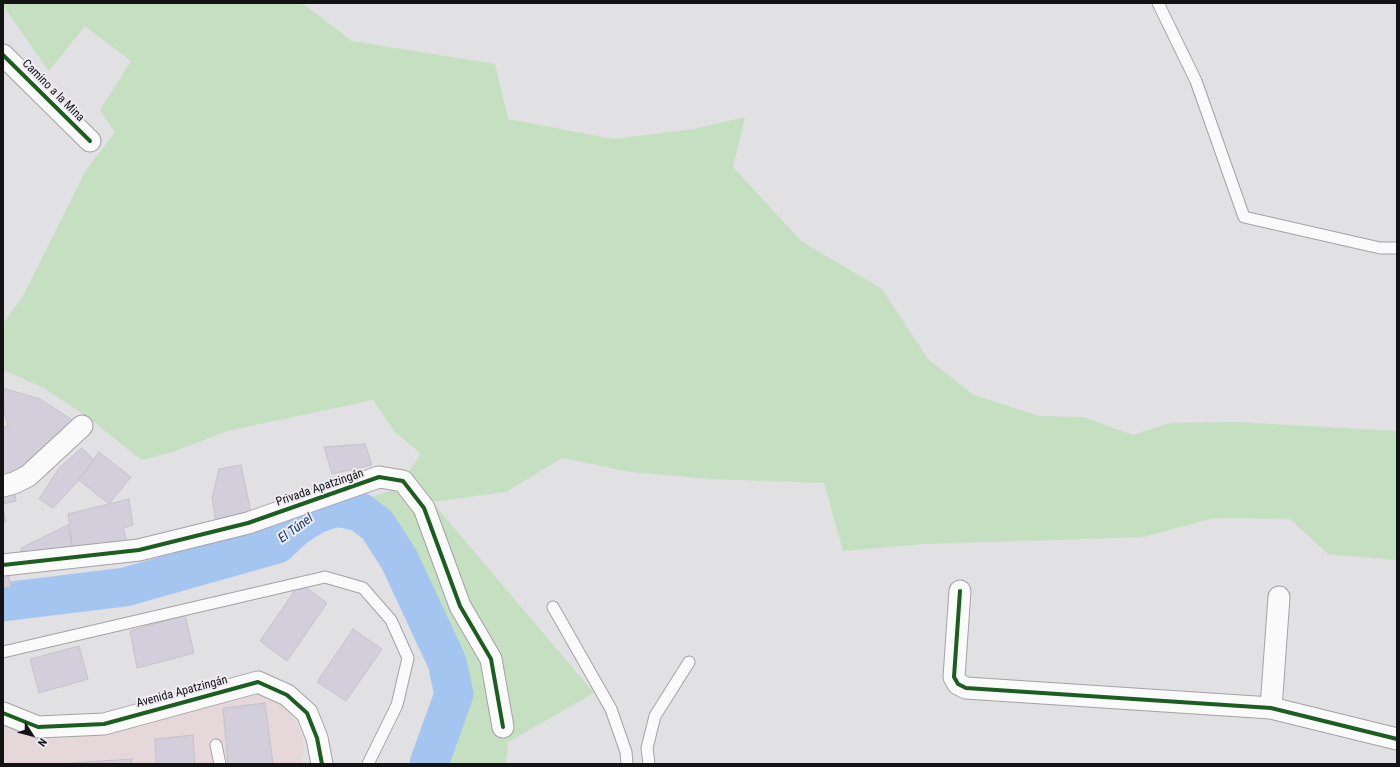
<!DOCTYPE html>
<meta charset="utf-8">
<style>
body{margin:0}
#map{position:relative;width:1400px;height:767px;overflow:hidden;background:#e1e0e3;font-family:"Roboto Condensed",sans-serif}
canvas{display:block}
.frame{position:absolute;inset:0;border:4px solid #131214;pointer-events:none}
.north{position:absolute;left:12px;top:715px;width:40px;height:40px;-webkit-text-stroke:3px #eeecf2;paint-order:stroke;rotate:126deg;font-size:11px;font-weight:700;line-height:16px;text-align:center;color:#131214}
.north::after{content:'';display:block;margin:auto;width:14px;height:18px;background:#131214;clip-path:polygon(50% 0,100% 100%,50% 72%,0 100%)}
</style>
<div id="map">
<canvas width="1400" height="767"></canvas>
<div class="frame"></div>
<div class="north">N</div>
</div>
<script>
const ctx = document.querySelector('canvas').getContext('2d');
ctx.lineJoin = 'round';
function fillPath(path, color) {
  ctx.fillStyle = color;
  ctx.fill(path, 'evenodd');
}
function toPath(rows) {
  const path = new Path2D();
  for (const r of rows) {
    path.moveTo(r[0], r[1]);
    for (let i = 2; i < r.length; i += 2) path.lineTo(r[i], r[i + 1]);
  }
  return path;
}
function strokePath(path, color, width, dash) {
  ctx.strokeStyle = color;
  ctx.lineWidth = width;
  ctx.lineCap = dash ? 'butt' : 'round';
  ctx.setLineDash(dash || []);
  ctx.stroke(path);
}
function drawText(font, color, halo, rows, align = 'center') {
  ctx.font = font + ' "Roboto Condensed",sans-serif';
  ctx.lineWidth = 4;
  ctx.setLineDash([]);
  ctx.textBaseline = 'middle';
  ctx.strokeStyle = halo;
  ctx.fillStyle = color;
  for (const [text, x, y, turn = 0] of rows) {
    ctx.save();
    ctx.translate(x, y);
    ctx.rotate((+turn || 0) * Math.PI / 180);
    ctx.textAlign = isNaN(turn) ? turn : align;
    if (halo) ctx.strokeText(text, 0, 0);
    ctx.fillText(text, 0, 0);
    ctx.restore();
  }
}
fillPath(toPath([
 [252,691,273,696,288,710,297,724,303,739,303,753,301,764,3,764,3,720,65,735]
]), '#e5d7da');
fillPath(toPath([
 [3,3,302,3,352,41,495,64,508,119,613,139,694,129,745,117,733,167,801,241,882,289,929,360,974,395,1039,416,1083,417,1133,435,1170,423,1236,422,1397,431,1397,560,1328,554,1290,519,1214,518,1143,537,925,544,843,551,824,483,710,479,631,472,562,458,506,492,432,502,594,693,508,742,506,764,417,764,445,703,439,677,412,620,370,544,354,528,332,528,312,536,292,552,270,562,128,602,3,618,3,588,79,586,260,541,319,505,339,496,363,500,398,488,421,454,394,431,373,400,227,431,173,452,142,460,86,416,44,388,3,370,3,324,23,296,85,172,115,132,100,110,131,61,85,26,49,71,3,6]
]), '#c4e0c1');
strokePath(toPath([
 [3,602,125,587,277,544,294,528,314,515,336,507,360,512,377,525,399,559,447,662,454,694,429,764]
]), '#a4c5f0', 39);
const building = toPath([
 [3,388,40,399,80,425,18,474,3,478,3,427,8,427,4,410,3,388],
 [365,444,372,465,332,474,324,447,365,444],
 [82,448,94,460,79,480,53,508,39,499,60,467,82,448],
 [99,452,131,477,109,504,79,480,99,452],
 [241,465,251,513,217,527,212,498,219,469,241,465],
 [15,492,16,501,3,504,3,495,15,492],
 [129,499,133,525,123,528,127,541,73,551,68,514,129,499],
 [3,508,6,522,3,522,3,508],
 [68,525,74,557,21,557,21,548,68,525],
 [8,572,11,587,3,588,3,573,8,572],
 [300,583,327,603,287,661,260,641,300,583],
 [185,615,194,653,137,668,130,631,185,615],
 [353,629,382,649,346,701,317,682,353,629],
 [79,646,88,679,39,693,30,659,79,646],
 [265,703,273,764,228,764,223,708,265,703],
 [193,735,195,764,156,764,155,739,193,735],
 [132,759,131,764,57,764,132,759]
]);
fillPath(building, '#d2cedc');
strokePath(building, '#c4c3c5', 1);
const service = toPath([
 [1158,3,1196,81,1244,217,1380,248,1397,248],
 [553,607,611,709,626,752,627,764],
 [3,652,325,577,363,588,391,620,408,658,397,705,368,764],
 [216,745,220,764],
 [649,764,647,748,655,716,689,662]
]);
const minor = toPath([
 [3,55,90,141],
 [3,486,14,483,28,476,82,426],
 [3,565,139,550,248,523,379,477,403,481,424,508,460,606,491,659,503,727],
 [960,591,954,677,958,684,966,688,1271,708,1397,739],
 [1271,708,1279,597],
 [3,713,38,727,104,724,258,682,287,695,307,713,317,738,322,764]
]);
strokePath(service, '#a3a2a4', 13);
strokePath(minor, '#a3a2a4', 23);
strokePath(service, '#fafafb', 11);
strokePath(minor, '#fafafb', 21);
strokePath(toPath([
 [3,55,90,141],
 [3,565,139,550,248,523,379,477,403,481,424,508,460,606,491,659,503,727],
 [960,591,954,677,958,684,966,688,1271,708,1397,739],
 [3,713,38,727,104,724,258,682,287,695,307,713,317,738,322,764]
]), '#1b5e20', 4);
drawText('12px', '#131214', '#eeecf2', [
 ["Camino a la Mina",53,91,45],
 ["Privada Apatzingán",320,488,-19],
 ["Avenida Apatzingán",182,692,-15]
]);
drawText('italic 13px', '#06325f', '#eeecf2', [
 ["El Túnel",296,529,-36]
]);
</script>
